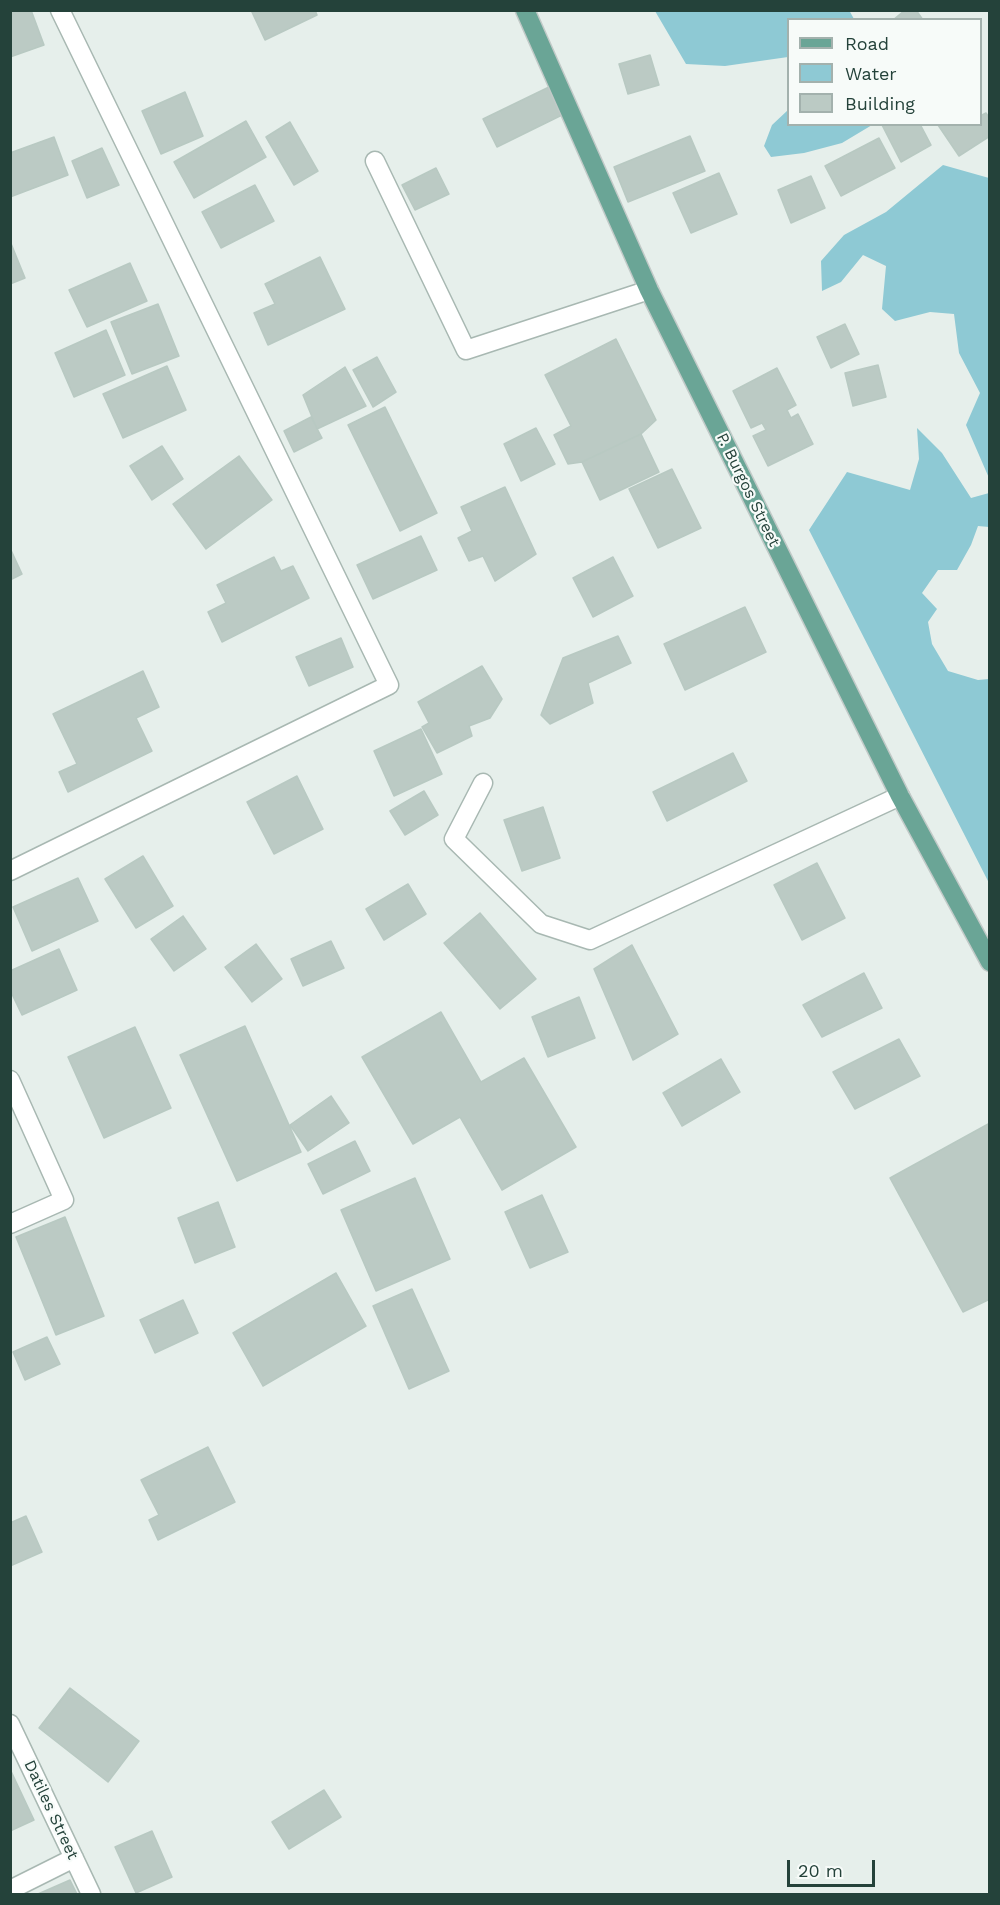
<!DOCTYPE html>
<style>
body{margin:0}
#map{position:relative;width:1000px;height:1905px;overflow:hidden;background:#e6efeb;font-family:"Work Sans",sans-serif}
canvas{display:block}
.frame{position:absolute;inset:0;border:12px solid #24423a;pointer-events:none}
.legend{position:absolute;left:787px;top:18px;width:195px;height:108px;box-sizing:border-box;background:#f7fbf9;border:2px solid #a3b1ad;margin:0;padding:8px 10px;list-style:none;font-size:18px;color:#24423a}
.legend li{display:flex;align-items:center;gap:12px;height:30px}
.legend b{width:30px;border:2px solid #a3b1ad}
.scale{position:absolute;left:787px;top:1860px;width:88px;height:27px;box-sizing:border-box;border:3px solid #24423a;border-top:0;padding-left:8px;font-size:18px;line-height:21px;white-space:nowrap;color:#24423a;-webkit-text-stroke:4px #f7fbf9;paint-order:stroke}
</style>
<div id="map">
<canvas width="1000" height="1905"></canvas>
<div class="frame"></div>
<ul class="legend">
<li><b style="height:8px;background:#6aa596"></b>Road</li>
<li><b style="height:16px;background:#8ec9d4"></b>Water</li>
<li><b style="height:16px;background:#bbcac4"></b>Building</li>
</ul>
<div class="scale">20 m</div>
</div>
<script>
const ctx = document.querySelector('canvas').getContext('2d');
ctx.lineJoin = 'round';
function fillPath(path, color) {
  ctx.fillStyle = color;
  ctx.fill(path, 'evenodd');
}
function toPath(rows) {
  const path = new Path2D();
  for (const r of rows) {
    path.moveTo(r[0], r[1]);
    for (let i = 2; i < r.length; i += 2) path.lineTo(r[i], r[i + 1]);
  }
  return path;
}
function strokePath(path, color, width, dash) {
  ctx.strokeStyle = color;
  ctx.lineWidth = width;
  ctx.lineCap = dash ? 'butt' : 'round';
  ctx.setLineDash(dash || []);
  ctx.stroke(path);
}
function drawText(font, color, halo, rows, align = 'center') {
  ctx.font = font + ' "Work Sans",sans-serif';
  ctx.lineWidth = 4.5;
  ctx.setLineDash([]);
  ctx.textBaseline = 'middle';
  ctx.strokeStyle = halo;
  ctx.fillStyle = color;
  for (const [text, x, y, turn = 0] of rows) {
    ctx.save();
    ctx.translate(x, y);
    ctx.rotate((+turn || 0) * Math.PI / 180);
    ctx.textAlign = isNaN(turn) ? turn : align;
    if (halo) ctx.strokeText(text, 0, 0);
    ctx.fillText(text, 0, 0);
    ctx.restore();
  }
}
fillPath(toPath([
 [849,10,854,19,788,20,788,57,725,66,686,64,655,11],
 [788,110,788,124,872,125,842,143,804,153,771,157,764,146,772,125],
 [943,165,989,178,989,478,966,425,980,393,959,353,954,314,930,312,895,321,882,309,886,266,863,255,841,282,822,291,821,261,844,235,886,212],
 [917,428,942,453,971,498,989,493,989,527,978,526,971,545,957,570,938,570,922,593,937,609,928,622,932,644,948,671,978,680,989,679,989,883,809,530,847,472,910,490,919,459]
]), '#8ec9d4');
const building = toPath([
 [10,10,31,10,44,45,10,57,10,10],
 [251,10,315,10,317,15,265,40,251,10],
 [905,10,916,10,923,20,893,20,905,10],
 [650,55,659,85,628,94,619,64,650,55],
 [549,87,562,115,497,147,483,119,549,87],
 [185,92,203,136,161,154,142,111,185,92],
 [986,113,990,119,990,136,959,156,938,125,980,124,980,116,986,113],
 [246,121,266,157,194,198,174,162,246,121],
 [290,122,318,171,294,185,266,137,290,122],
 [920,124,931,145,901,162,882,125,920,124],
 [690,136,705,171,628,202,614,167,690,136],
 [54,137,68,175,10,197,10,153,54,137],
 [879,138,895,168,841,196,825,166,879,138],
 [102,148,119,185,87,198,72,161,102,148],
 [436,168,449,194,415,210,402,185,436,168],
 [719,173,737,214,691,233,673,193,719,173],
 [811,176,825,208,791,223,778,190,811,176],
 [255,185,274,221,221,248,202,212,255,185],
 [10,241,25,278,10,284,10,241],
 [320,257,345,309,268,345,254,313,275,304,265,284,320,257],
 [130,263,147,301,87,327,69,290,130,263],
 [158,304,179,356,132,374,111,322,158,304],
 [845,324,859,354,831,368,817,337,845,324],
 [106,330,125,375,74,397,55,353,106,330],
 [616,339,656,420,641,434,582,462,568,464,554,435,571,426,545,375,616,339],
 [377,357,396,392,373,407,353,370,377,357],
 [878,365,886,397,853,406,845,373,878,365],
 [167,366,186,410,123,438,103,394,167,366],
 [345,367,366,406,317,429,303,395,345,367],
 [777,368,796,405,787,410,791,418,798,414,813,444,768,466,753,436,766,430,762,423,751,428,733,391,777,368],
 [385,407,437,513,400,531,348,425,385,407],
 [311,417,322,438,294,452,284,431,311,417],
 [536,428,555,464,521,481,504,444,536,428],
 [641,434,659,472,600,500,582,462,641,434],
 [162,446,183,479,152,500,130,466,162,446],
 [239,456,272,500,206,549,173,504,239,456],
 [672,469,701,528,658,548,629,489,672,469],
 [505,487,536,554,495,581,483,556,469,561,458,538,472,531,461,507,505,487],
 [421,536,437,570,373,599,357,565,421,536],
 [10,548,22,574,10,580,10,548],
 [274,557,281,571,293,566,309,598,222,642,208,612,226,603,217,585,274,557],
 [613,557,633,596,593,617,573,578,613,557],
 [745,607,766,652,685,690,664,644,745,607],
 [618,636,631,663,588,683,593,703,550,724,541,715,563,658,618,636],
 [341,638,353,667,309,686,296,657,341,638],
 [482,666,502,699,490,718,469,726,472,736,437,753,422,727,429,723,418,702,482,666],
 [143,671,159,707,136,718,152,751,68,792,59,772,77,764,53,714,143,671],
 [421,729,442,774,394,796,374,751,421,729],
 [733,753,747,781,667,821,653,792,733,753],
 [297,776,323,829,274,854,247,802,297,776],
 [424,791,438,815,405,835,390,811,424,791],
 [543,807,560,858,522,871,504,820,543,807],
 [143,856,173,906,136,928,105,879,143,856],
 [817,863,845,918,802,940,774,885,817,863],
 [78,878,98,921,32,951,13,907,78,878],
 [408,884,426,914,384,940,366,909,408,884],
 [480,913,536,979,500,1009,444,943,480,913],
 [183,916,206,949,174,971,151,939,183,916],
 [331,941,344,968,303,986,291,959,331,941],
 [256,944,282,979,252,1002,225,967,256,944],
 [632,945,678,1034,633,1060,594,969,632,945],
 [59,949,77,990,22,1015,10,990,10,971,59,949],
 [864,973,882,1008,822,1037,803,1005,864,973],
 [579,997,595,1038,548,1057,532,1017,579,997],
 [441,1012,481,1082,524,1058,576,1147,502,1190,460,1117,413,1144,362,1057,441,1012],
 [245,1026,301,1152,237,1181,180,1055,245,1026],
 [135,1027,171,1108,104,1138,68,1057,135,1027],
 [899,1039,920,1076,855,1109,833,1072,899,1039],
 [721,1059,740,1092,682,1126,663,1093,721,1059],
 [331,1096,349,1123,308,1151,290,1125,331,1096],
 [990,1123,990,1299,963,1312,890,1178,990,1123],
 [355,1141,370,1171,323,1194,308,1164,355,1141],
 [415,1178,450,1259,376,1291,341,1210,415,1178],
 [542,1195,568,1252,530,1268,505,1212,542,1195],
 [218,1202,235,1247,195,1263,178,1218,218,1202],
 [65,1217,104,1316,56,1335,16,1237,65,1217],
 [336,1273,366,1326,263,1386,233,1333,336,1273],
 [412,1289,449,1371,409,1389,373,1306,412,1289],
 [183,1300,198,1333,155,1353,140,1320,183,1300],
 [47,1337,60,1364,25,1380,13,1352,47,1337],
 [208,1447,235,1502,158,1540,149,1520,159,1515,141,1480,208,1447],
 [26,1516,42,1552,10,1566,10,1523,26,1516],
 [70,1688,139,1741,108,1782,39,1728,70,1688],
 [10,1769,34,1820,10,1831,10,1769],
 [324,1790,341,1817,289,1849,272,1822,324,1790],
 [152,1831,172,1877,136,1893,115,1847,152,1831],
 [70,1880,77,1894,38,1894,70,1880]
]);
fillPath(building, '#bbcac4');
strokePath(building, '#b8c9c2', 1.5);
const minor = toPath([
 [375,161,466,350,649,290],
 [483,783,454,839,541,924,590,940,900,796],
 [10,871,389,685,60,10],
 [10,1080,64,1200,10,1224],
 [10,1724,91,1894],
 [10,1890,74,1858]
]);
const major = toPath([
 [525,10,649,290,900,796,990,962]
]);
strokePath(minor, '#a8b8b2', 21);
strokePath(major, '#c2cac8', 21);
strokePath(minor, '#fff', 18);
strokePath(major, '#6aa596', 18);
drawText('16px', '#24423a', '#f7fbf9', [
 ["P. Burgos Street",748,490,64],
 ["Datiles Street",51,1810,65]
]);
</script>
